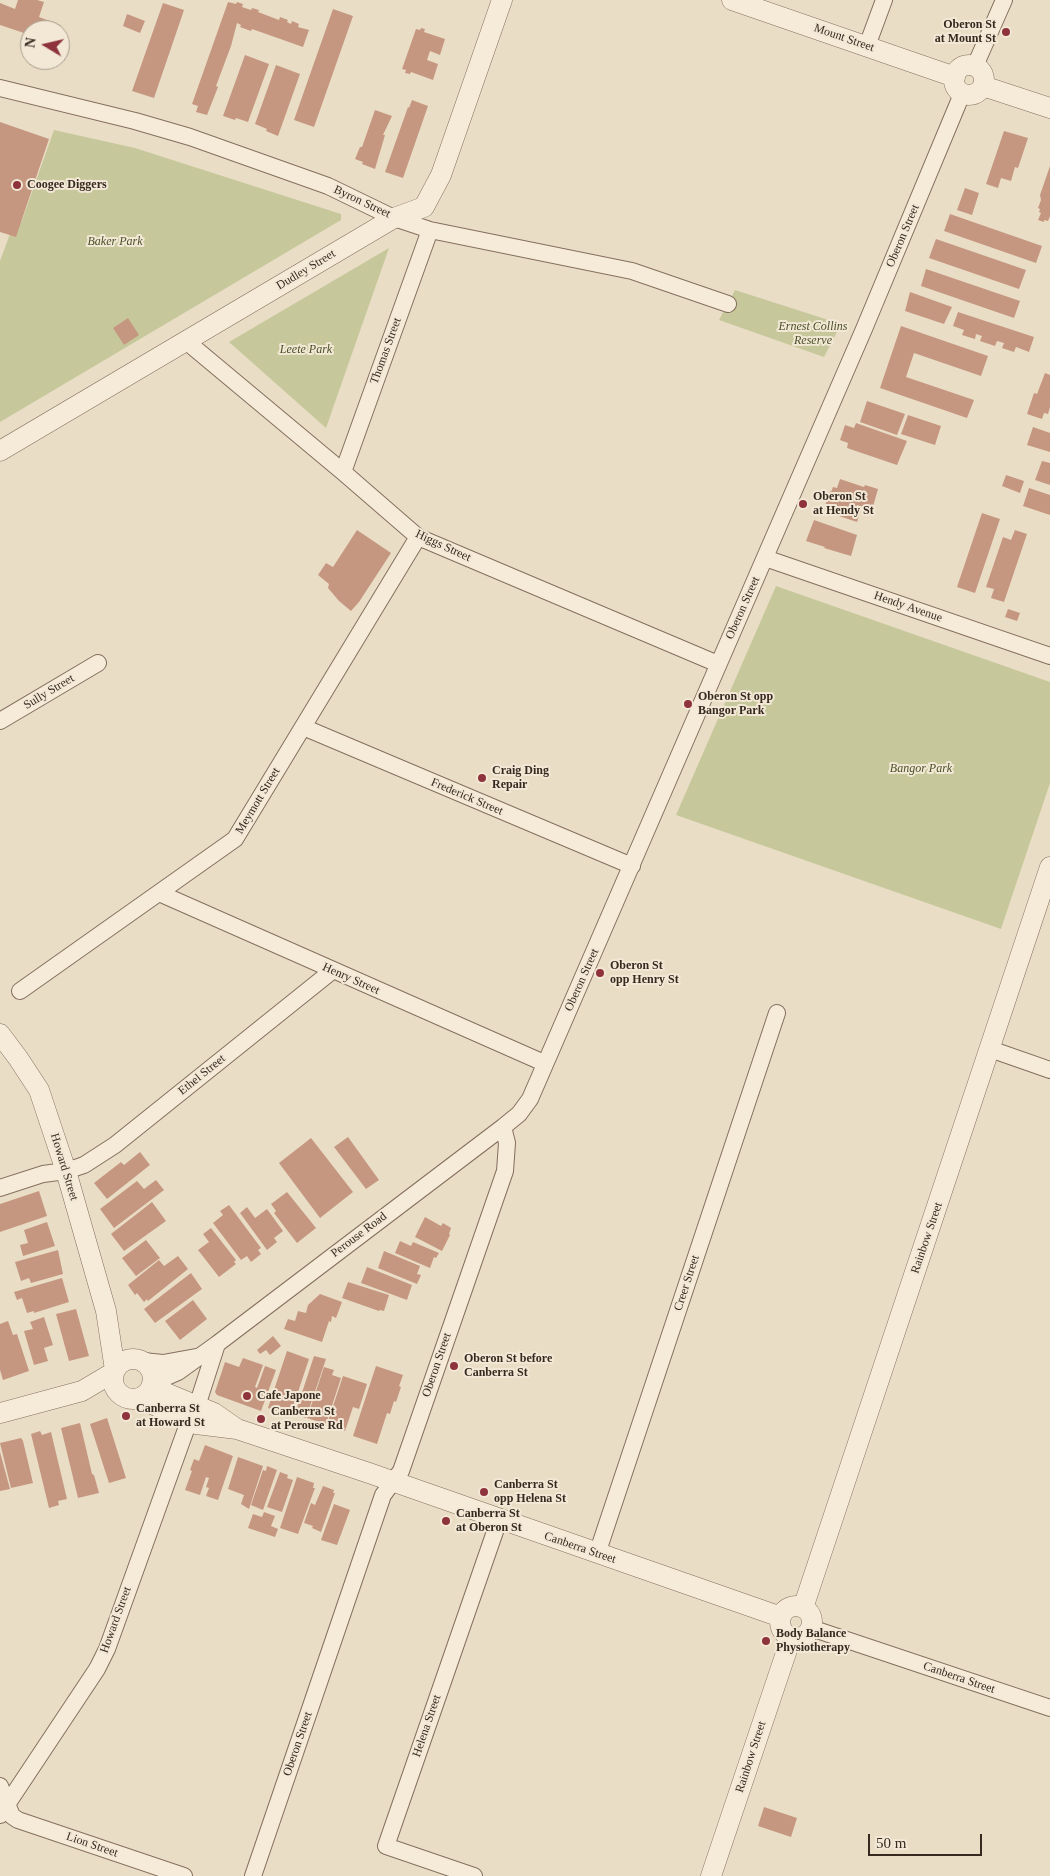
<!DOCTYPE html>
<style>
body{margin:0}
#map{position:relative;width:1050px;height:1876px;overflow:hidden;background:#eaddc6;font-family:"Times New Roman",serif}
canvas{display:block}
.north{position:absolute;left:20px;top:20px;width:50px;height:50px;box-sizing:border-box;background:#f2e8d5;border:1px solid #a79c8d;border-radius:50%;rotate:279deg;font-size:14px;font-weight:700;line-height:20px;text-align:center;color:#362920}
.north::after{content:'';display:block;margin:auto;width:18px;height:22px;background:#8e333b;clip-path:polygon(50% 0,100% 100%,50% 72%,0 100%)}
.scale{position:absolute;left:868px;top:1834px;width:114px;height:22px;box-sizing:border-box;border:2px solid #362920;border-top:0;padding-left:6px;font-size:15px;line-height:18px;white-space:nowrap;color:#362920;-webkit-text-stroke:4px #f2e8d5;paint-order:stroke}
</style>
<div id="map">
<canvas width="1050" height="1876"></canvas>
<div class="north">N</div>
<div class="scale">50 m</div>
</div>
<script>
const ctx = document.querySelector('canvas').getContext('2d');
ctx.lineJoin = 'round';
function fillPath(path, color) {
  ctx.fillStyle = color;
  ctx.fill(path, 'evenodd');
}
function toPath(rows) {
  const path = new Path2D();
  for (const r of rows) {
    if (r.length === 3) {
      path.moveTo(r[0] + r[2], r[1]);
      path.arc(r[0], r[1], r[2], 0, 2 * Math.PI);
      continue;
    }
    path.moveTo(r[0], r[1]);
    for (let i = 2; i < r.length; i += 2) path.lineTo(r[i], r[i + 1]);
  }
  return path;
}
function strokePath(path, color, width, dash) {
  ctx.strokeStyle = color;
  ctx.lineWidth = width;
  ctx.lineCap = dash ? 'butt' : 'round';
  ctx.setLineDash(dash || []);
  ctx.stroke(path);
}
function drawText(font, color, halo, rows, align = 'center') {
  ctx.font = font + ' "Times New Roman",serif';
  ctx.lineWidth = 4;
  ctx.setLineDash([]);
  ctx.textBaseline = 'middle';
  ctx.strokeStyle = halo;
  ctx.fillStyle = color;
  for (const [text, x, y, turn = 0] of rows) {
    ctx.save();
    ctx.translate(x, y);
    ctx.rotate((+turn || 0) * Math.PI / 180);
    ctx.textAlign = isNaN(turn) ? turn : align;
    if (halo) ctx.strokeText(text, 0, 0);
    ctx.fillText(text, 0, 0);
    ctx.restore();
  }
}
fillPath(toPath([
 [54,130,135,148,341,214,341,220,0,422,0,261,14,223,21,223],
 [389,248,326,428,229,342],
 [735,290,841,324,824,357,719,320],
 [776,586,1050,682,1050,783,1001,929,676,815]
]), '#c6c89b');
fillPath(toPath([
 [18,0,37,0,44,2,39,17,60,25,58,30,30,30,30,35,0,25,0,3,15,9],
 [228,2,236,4,237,2,243,4,242,7,251,10,252,8,259,10,258,12,279,20,280,17,288,20,287,22,291,24,292,21,299,24,298,27,309,30,303,47,252,29,251,31,240,27,241,25,237,23,231,46,216,86,218,87,207,115,196,112,198,106,192,104],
 [163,3,184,10,154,98,132,91],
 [333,9,353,16,314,127,294,120],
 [127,14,145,21,140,33,123,26],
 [421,28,425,29,424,32,445,39,440,55,430,51,427,60,438,64,433,80,411,72,410,74,405,73,406,70,402,69,416,29,420,30],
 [245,55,269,64,248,122,236,118,235,120,223,116],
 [276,65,300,74,278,136,266,131,267,129,255,124],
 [412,100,428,106,403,178,385,172,408,107,409,108],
 [375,110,392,116,383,135,385,135,375,169,362,164,363,162,355,159,360,147,362,147],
 [0,122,49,139,16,237,0,232],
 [1004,131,1028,138,1018,168,1015,167,1011,181,1001,178,998,188,986,184],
 [1050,166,1050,216,1048,221,1044,220,1044,222,1038,220,1041,213,1039,212,1040,209,1038,208,1041,200,1040,195],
 [965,188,979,193,972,215,957,210],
 [950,214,1042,246,1036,263,944,231],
 [936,239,1026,270,1019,289,929,258],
 [926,269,1020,301,1014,318,921,286],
 [910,292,952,307,944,324,905,311],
 [958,312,1034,337,1029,352,1016,347,1014,352,1002,348,1004,343,997,341,995,346,980,341,982,336,976,334,975,339,962,335,964,330,953,326],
 [128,318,139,335,124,345,113,328],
 [901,326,988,356,981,376,914,353,906,377,974,400,967,418,880,388],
 [1045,373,1050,375,1050,407,1048,414,1044,413,1042,419,1027,414,1034,393,1037,394],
 [867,401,905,414,897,435,860,422],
 [908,415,941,426,935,445,901,434],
 [856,423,907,441,897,465,847,448,848,443,840,440,845,425,854,428],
 [1033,427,1050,433,1050,452,1027,445],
 [1042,461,1050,463,1050,485,1035,480],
 [1006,475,1024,481,1020,493,1002,486],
 [840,479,864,487,865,485,878,489,872,510,857,505,856,509,861,510,857,522,833,514,833,512,824,509,830,491,831,492,833,487,837,488],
 [1029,488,1050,495,1050,515,1023,506],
 [982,513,1000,519,975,593,957,587],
 [814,520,857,535,851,556,824,548,825,547,806,541],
 [357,530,391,553,359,602,351,611,339,601,328,588,329,584,318,575,326,563,333,567],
 [1015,530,1027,534,1004,602,991,598,994,589,986,587,1003,537,1011,540],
 [1008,609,1020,613,1017,621,1005,617],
 [348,1137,379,1180,366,1189,334,1147],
 [311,1138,353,1192,320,1218,279,1163],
 [140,1152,150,1165,107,1199,94,1183,121,1162,124,1165],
 [156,1180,164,1190,114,1228,100,1209,137,1181,144,1189],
 [39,1191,47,1216,0,1232,0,1204],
 [287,1192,316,1228,297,1243,274,1213,276,1211,271,1204],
 [152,1202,166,1221,124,1251,111,1234],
 [229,1205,261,1248,258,1250,261,1254,251,1262,247,1256,241,1260,213,1223,223,1215,220,1211],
 [247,1207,255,1218,267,1209,283,1231,274,1238,277,1242,267,1250,240,1213],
 [425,1217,441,1226,443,1223,451,1228,449,1234,450,1235,442,1251,415,1237],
 [47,1222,55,1246,23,1256,20,1245,28,1243,24,1230],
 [211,1228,236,1260,234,1262,236,1264,219,1277,198,1250,209,1242,203,1234],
 [146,1240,160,1258,136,1276,122,1258],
 [400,1241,411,1246,413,1242,439,1253,436,1258,434,1257,430,1268,395,1253],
 [58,1250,63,1274,31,1283,29,1278,21,1281,15,1262],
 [384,1251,420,1266,417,1274,421,1275,417,1284,378,1268],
 [178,1256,188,1269,148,1301,147,1299,144,1302,137,1293,135,1295,128,1285,159,1260,164,1266],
 [367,1267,412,1285,407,1300,361,1283],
 [191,1273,202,1289,155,1323,144,1309],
 [62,1278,69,1302,34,1313,34,1311,27,1313,22,1298,17,1300,14,1292],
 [348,1282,389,1295,384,1311,380,1310,379,1311,342,1298],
 [320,1294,342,1302,336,1318,332,1316,331,1322,329,1321,322,1342,284,1329,288,1319,295,1321,298,1311,306,1313,308,1305],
 [193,1300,207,1319,180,1340,165,1321],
 [76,1309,89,1356,69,1361,56,1314],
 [44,1317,53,1345,44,1348,48,1361,34,1365,24,1331,33,1329,30,1322],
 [8,1321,13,1335,17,1334,29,1371,3,1380,0,1370,0,1324],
 [273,1336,281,1346,270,1355,266,1350,260,1354,257,1350],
 [287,1351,309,1359,290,1416,268,1408],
 [314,1356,326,1359,306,1418,295,1414],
 [243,1358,263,1365,255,1387,257,1388,265,1366,276,1370,261,1411,217,1395,215,1392,225,1362,239,1367],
 [376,1366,403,1375,399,1386,401,1387,396,1402,394,1401,390,1414,387,1413,377,1444,353,1436],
 [324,1367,334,1370,332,1375,341,1378,326,1424,307,1418],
 [343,1376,367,1384,359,1409,353,1407,345,1431,327,1424],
 [107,1418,126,1478,109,1483,90,1424],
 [80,1423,92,1474,94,1475,99,1493,78,1498,61,1428],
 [40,1431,42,1435,51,1432,67,1499,58,1501,59,1505,49,1508,31,1434],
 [21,1438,23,1441,33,1483,11,1488,0,1443],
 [205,1445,233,1456,218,1500,206,1496,209,1488,206,1487,209,1478,206,1477,200,1495,185,1490,192,1471,190,1470,194,1459,199,1461],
 [0,1452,10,1489,0,1491],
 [238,1457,263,1466,249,1509,241,1504,244,1495,228,1489],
 [267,1466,277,1470,263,1510,251,1505,263,1470,266,1471],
 [280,1472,288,1475,287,1478,293,1480,282,1512,267,1507],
 [297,1477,314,1483,313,1488,315,1488,298,1534,280,1528],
 [323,1486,334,1490,333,1493,335,1493,321,1532,312,1528,313,1526,304,1523,311,1503,315,1505],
 [334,1504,350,1510,337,1545,321,1540],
 [264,1512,275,1516,271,1526,278,1529,275,1537,248,1528,253,1514,262,1517],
 [764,1807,797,1818,791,1837,758,1826]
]), '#c59780');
const minor = toPath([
 [867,46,884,0],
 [975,66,1004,0],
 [0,88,135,121,190,137,328,186,394,218,430,230,632,271,728,304],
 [186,341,343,472,418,537,718,664],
 [343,472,430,230],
 [765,558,1050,656],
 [0,721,98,663],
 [303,727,632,866],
 [159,893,544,1063],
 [20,991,235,839,418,537],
 [990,1049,1050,1070],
 [0,1188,43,1174,66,1171,84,1165,115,1145,332,971],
 [143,1361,163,1363,196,1357],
 [153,1383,178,1372,217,1344,503,1127,519,1114,530,1099,864,329,962,94],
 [197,1406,217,1344],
 [597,1554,777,1013],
 [811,1628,1050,1708],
 [0,1786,12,1816,18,1820,184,1876],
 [0,1815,97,1669,107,1649,189,1421],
 [253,1876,383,1495,401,1471,505,1171,507,1143,503,1127],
 [474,1876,386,1846,499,1520]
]);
const tertiary = toPath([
 [732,0,955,77],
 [969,80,15],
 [983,86,1050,108],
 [0,451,394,218,424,207,441,175,502,0],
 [0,1034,18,1058,39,1090,66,1171,106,1311,115,1370],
 [133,1379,20],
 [152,1384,161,1391,214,1413,237,1429],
 [135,1399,145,1401,196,1424,237,1429,369,1473,781,1617],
 [0,1413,82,1391,114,1372],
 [796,1622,16],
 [803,1608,1050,867],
 [711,1876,791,1638]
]);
strokePath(minor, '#846f5e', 18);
strokePath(tertiary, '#846f5e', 21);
strokePath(minor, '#f6ebd9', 16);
strokePath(tertiary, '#f6ebd9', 20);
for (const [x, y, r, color] of [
 [1006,32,5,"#8e333b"],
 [17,185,5,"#8e333b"],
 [803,504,5,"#8e333b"],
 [688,704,5,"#8e333b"],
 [482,778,5,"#8e333b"],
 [600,973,5,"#8e333b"],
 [454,1366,5,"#8e333b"],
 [247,1396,5,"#8e333b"],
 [126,1416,5,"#8e333b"],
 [261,1419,5,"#8e333b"],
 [484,1492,5,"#8e333b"],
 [446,1521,5,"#8e333b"],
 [766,1641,5,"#8e333b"]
]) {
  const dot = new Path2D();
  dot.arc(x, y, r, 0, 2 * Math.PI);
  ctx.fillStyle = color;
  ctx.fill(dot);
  strokePath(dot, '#f2e8d5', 2);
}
drawText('bold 12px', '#362920', '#f2e8d5', [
 ["Oberon St",996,25,"right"],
 ["at Mount St",996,39,"right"],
 ["Coogee Diggers",27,185],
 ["Oberon St",813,497],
 ["at Hendy St",813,511],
 ["Oberon St opp",698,697],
 ["Bangor Park",698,711],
 ["Craig Ding",492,771],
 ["Repair",492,785],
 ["Oberon St",610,966],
 ["opp Henry St",610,980],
 ["Oberon St before",464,1359],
 ["Canberra St",464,1373],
 ["Cafe Japone",257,1396],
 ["Canberra St",136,1409],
 ["at Howard St",136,1423],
 ["Canberra St",271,1412],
 ["at Perouse Rd",271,1426],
 ["Canberra St",494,1485],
 ["opp Helena St",494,1499],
 ["Canberra St",456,1514],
 ["at Oberon St",456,1528],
 ["Body Balance",776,1634],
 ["Physiotherapy",776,1648]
], 'left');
drawText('12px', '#362920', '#f2e8d5', [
 ["Mount Street",844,38,19],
 ["Byron Street",362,202,25],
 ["Oberon Street",903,236,-67],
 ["Dudley Street",306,270,-31],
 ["Thomas Street",386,351,-70],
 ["Higgs Street",443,546,25],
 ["Hendy Avenue",908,607,19],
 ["Oberon Street",743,608,-66],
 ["Sully Street",49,692,-31],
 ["Frederick Street",467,797,23],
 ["Meymott Street",258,801,-59],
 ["Henry Street",351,979,24],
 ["Oberon Street",582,980,-66],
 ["Ethel Street",202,1075,-39],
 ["Howard Street",64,1167,73],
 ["Perouse Road",359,1235,-37],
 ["Rainbow Street",927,1238,-71],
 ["Creer Street",687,1283,-72],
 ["Oberon Street",437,1365,-71],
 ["Canberra Street",580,1548,19],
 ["Howard Street",116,1620,-70],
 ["Canberra Street",959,1678,19],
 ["Helena Street",427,1726,-71],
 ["Oberon Street",298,1744,-71],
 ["Rainbow Street",751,1757,-72],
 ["Lion Street",92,1845,19]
]);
drawText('italic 12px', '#495028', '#f2e8d5', [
 ["Baker Park",115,242],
 ["Ernest Collins",813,327],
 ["Reserve",813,341],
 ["Leete Park",306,350],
 ["Bangor Park",921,769]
]);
</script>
